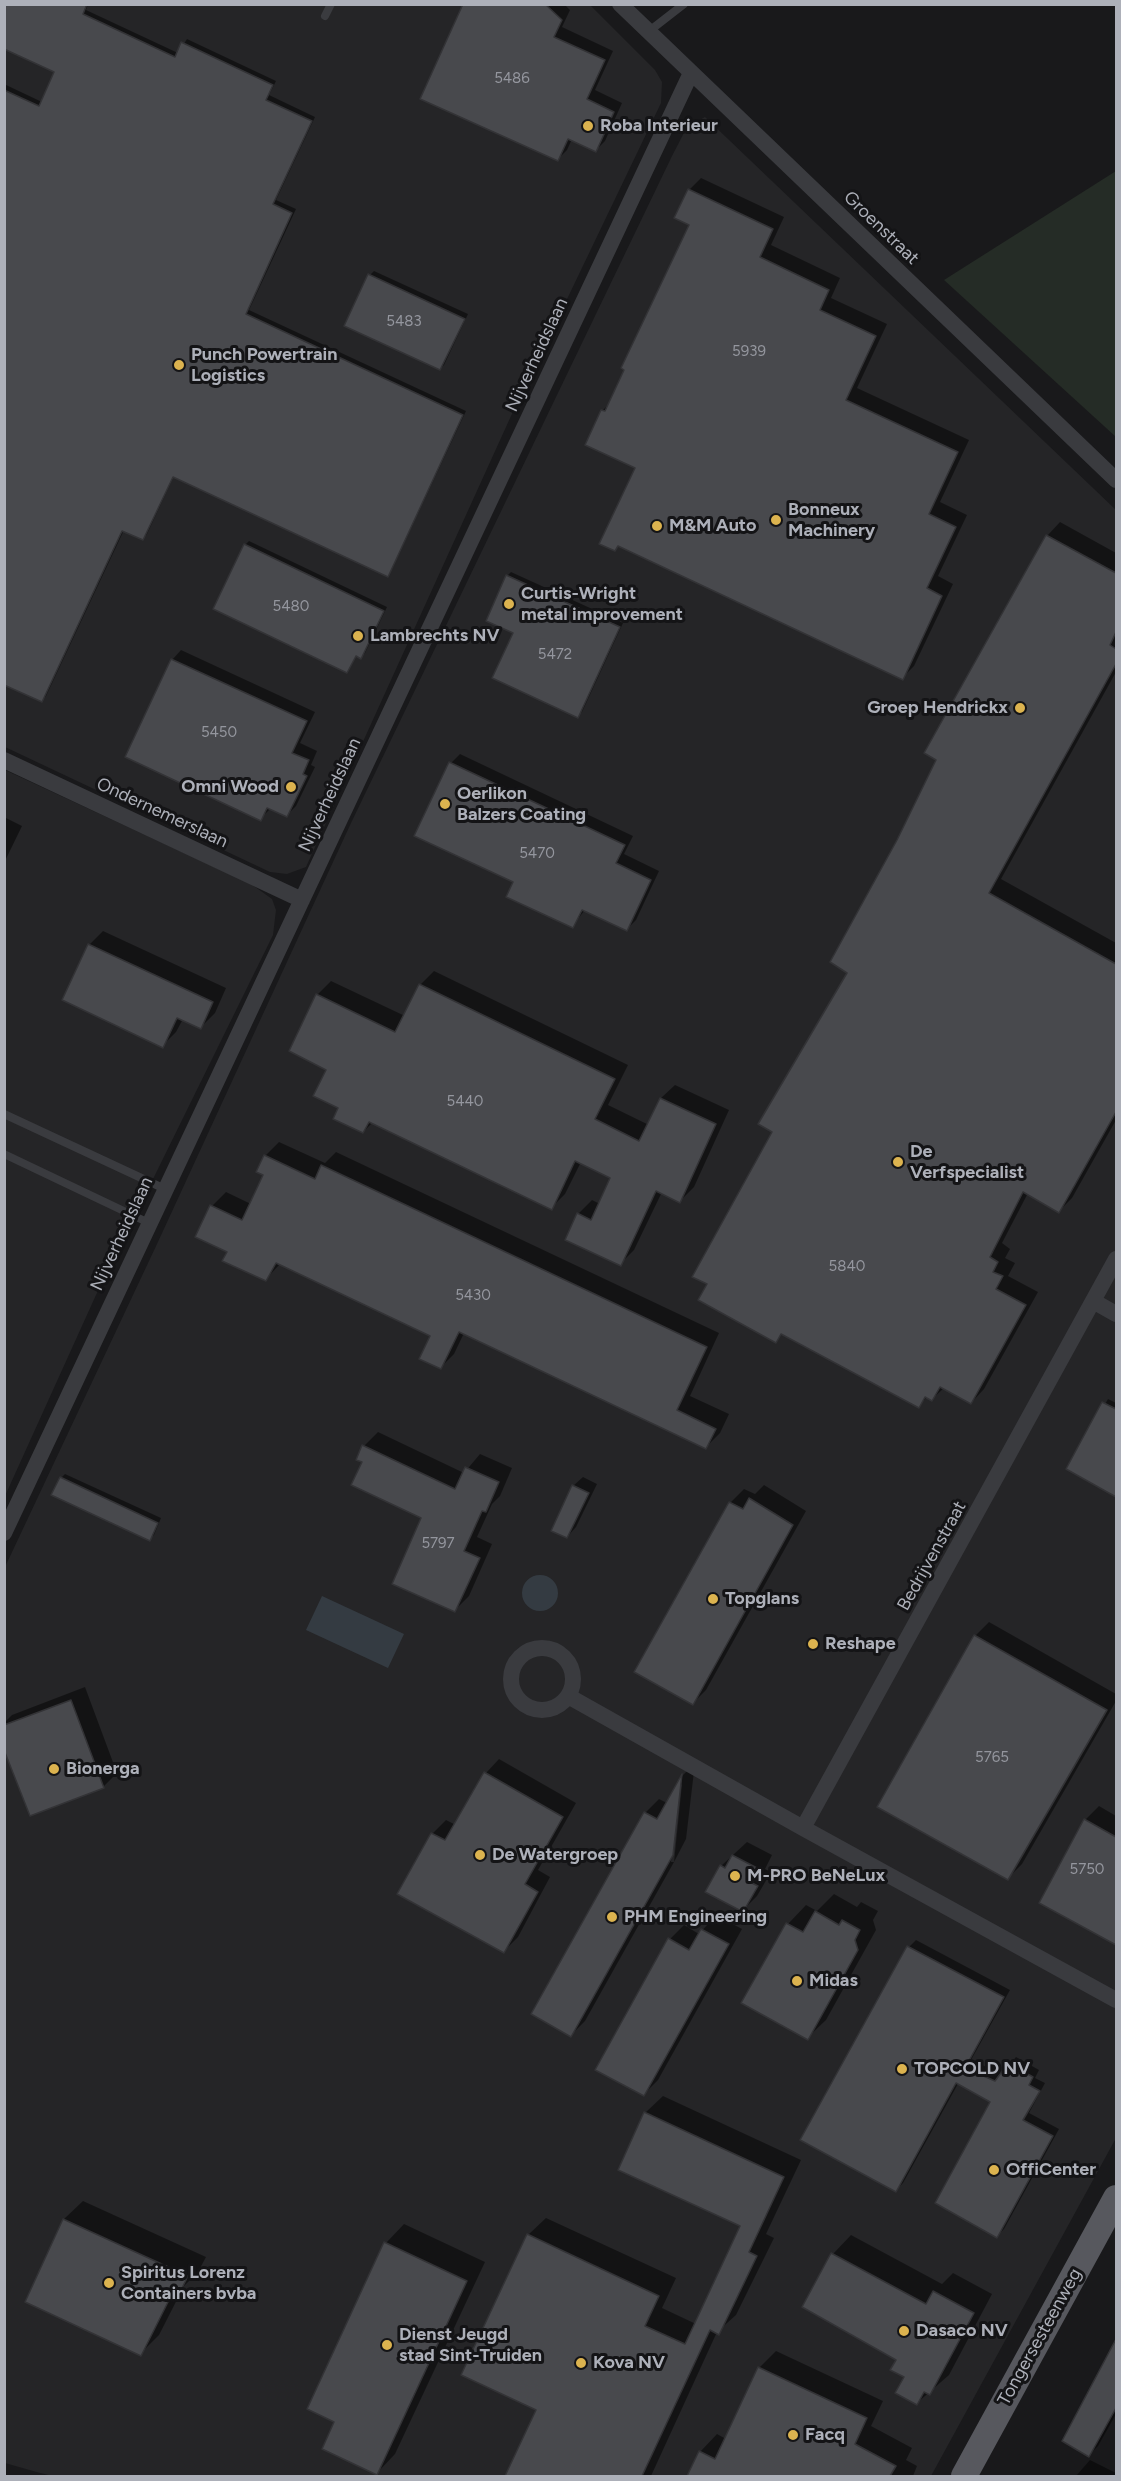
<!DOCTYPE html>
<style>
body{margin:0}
#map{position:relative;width:1121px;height:2481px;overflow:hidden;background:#19191b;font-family:Figtree,sans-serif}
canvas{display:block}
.frame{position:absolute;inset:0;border:6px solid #adb0b9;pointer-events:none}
</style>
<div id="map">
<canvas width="1121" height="2481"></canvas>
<div class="frame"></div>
</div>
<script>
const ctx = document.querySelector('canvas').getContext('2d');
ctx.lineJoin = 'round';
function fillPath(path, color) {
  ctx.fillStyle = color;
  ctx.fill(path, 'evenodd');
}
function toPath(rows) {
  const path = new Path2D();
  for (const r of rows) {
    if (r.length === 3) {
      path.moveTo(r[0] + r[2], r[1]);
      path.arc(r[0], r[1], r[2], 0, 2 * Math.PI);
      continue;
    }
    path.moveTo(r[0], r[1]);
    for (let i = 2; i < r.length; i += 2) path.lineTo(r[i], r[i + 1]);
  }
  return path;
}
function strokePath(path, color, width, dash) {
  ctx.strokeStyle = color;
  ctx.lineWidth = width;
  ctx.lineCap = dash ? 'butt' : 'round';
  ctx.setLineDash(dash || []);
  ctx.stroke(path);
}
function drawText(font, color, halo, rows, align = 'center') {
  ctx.font = font + ' Figtree,sans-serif';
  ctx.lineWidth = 6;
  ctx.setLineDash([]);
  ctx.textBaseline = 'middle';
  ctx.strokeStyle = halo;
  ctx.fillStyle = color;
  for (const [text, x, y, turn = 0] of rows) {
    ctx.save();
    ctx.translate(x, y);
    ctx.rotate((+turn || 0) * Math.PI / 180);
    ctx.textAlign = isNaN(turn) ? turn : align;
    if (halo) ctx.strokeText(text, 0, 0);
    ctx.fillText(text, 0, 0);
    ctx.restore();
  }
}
fillPath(toPath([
 [5,5,590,5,655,70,662,82,661,103,511,416,306,867,287,874,270,872,5,747],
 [705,117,1116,510,1116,2138,931,2476,53,2476,40,2473,5,2463,5,1567,157,1244,351,823,672,156,687,127],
 [5,770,251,884,272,899,276,910,273,935,96,1295,5,1496]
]), '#252527');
fillPath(toPath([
 [1116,171,1116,437,944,280]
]), '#252c26');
fillPath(toPath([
 [540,1593,18],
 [322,1596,404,1634,388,1668,306,1630]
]), '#343b42');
fillPath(toPath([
 [4,4,88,4,86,10,178,53,187,39,276,81,269,95,315,117,276,200,296,209,249,310,466,411,391,571,387,575,174,476,147,534,143,539,124,530,46,696,42,701,4,683,4,84,42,102,56,71],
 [465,4,564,4,570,10,562,27,613,51,595,90,622,103,605,141,596,150,572,139,567,150,558,159],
 [701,178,784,217,771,245,840,278,831,298,887,324,857,388,969,440,940,502,967,515,938,576,953,584,914,666,902,678,620,545,615,550,637,468,587,444,603,410,611,402,691,224,689,190],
 [374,271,468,314,444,365,440,369,370,275],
 [1060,522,1116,553,1116,672,1001,879,1116,943,1116,1120,1072,1198,1059,1211,1028,1193,1002,1243,1010,1249,1005,1258,1015,1263,1008,1276,1038,1292,984,1389,971,1403,944,1388,932,1399,927,1397,918,1406,783,1333,775,1341,709,1284,774,1132,849,972,898,841,938,759,926,752,1047,536],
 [249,541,387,607,365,653,361,657,357,655,347,672,245,545],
 [511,572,623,623,582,712,577,716,515,632,507,576],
 [181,650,315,712,300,743,317,751,311,765,315,767,296,806,287,815,271,808,260,819,127,757,172,660],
 [460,754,633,836,624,854,659,871,636,920,627,929,585,910,572,926,515,882,451,763],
 [4,817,22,826,4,863],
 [103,931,226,988,215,1013,201,1027,183,1019,176,1032,162,1046,89,945],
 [434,971,628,1065,608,1105,649,1125,661,1098,675,1085,729,1110,694,1187,680,1201,662,1192,634,1250,620,1264,578,1214,592,1200,600,1204,612,1178,581,1162,565,1194,551,1208,373,1122,363,1132,340,1107,328,1069,317,995,331,981,405,1016,420,985],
 [279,1142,325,1163,336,1152,719,1333,690,1396,729,1414,720,1433,706,1447,464,1333,454,1354,440,1368,432,1335,280,1264,265,1280,229,1251,212,1206,226,1192,251,1204,265,1174,265,1156],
 [1108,1399,1116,1403,1116,1495,1068,1469],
 [378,1432,464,1473,480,1454,512,1468,500,1496,492,1504,477,1537,492,1544,469,1596,455,1610,423,1517,364,1446],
 [65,1474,161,1518,154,1535,150,1539,61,1478],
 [583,1477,597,1484,576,1527,567,1537,573,1486],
 [764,1485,806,1511,706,1690,692,1704,636,1671,730,1503,744,1489,755,1494],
 [989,1622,1116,1694,1116,1701,1022,1864,1008,1878,975,1636],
 [85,1687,117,1773,103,1787,4,1746,4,1723,12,1715],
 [499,1759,576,1803,538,1870,550,1877,518,1937,504,1951,432,1834,446,1820,456,1825,486,1773],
 [695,1763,686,1839,674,1862,682,1784,679,1787,671,1862,674,1862,585,2021,571,2035,645,1813,659,1799,667,1803,683,1775],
 [1099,1806,1116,1816,1116,1943,1041,1902,1085,1820],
 [747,1842,772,1855,765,1869,771,1872,757,1896,743,1910,721,1866],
 [834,1894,857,1907,861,1902,878,1911,873,1920,876,1930,826,2020,807,2038,743,2002,788,1924,806,1905,817,1911],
 [716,1915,742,1929,658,2080,644,2094,670,1939,684,1925,699,1934],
 [916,1940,1010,1990,971,2060,1002,2074,1016,2057,1039,2070,1035,2078,1045,2083,1029,2113,1059,2129,1004,2229,997,2236,992,2102,959,2082,903,2183,896,2190,802,2140,909,1947],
 [663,2096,801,2160,766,2234,774,2238,736,2315,717,2332,651,2476,507,2476,538,2409,528,2235,546,2218,676,2278,662,2308,696,2324,742,2225,645,2113],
 [83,2201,206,2257,198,2272,184,2286,159,2335,140,2354,27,2302,64,2219],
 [404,2224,485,2262,395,2454,377,2473,336,2421,309,2408,386,2243],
 [851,2235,942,2284,953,2273,992,2294,949,2375,917,2403,898,2360,804,2307,833,2254],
 [1116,2344,1116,2414,1098,2446,1089,2455,1112,2351],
 [776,2351,883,2401,871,2426,912,2448,906,2460,917,2466,913,2476,689,2476,700,2452,717,2434,726,2439,759,2368],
 [1090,2460,1116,2473,1116,2476,1076,2476]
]), '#0007');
const building = toPath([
 [4,4,87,4,83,14,175,57,181,42,273,85,266,100,312,121,273,204,292,213,246,314,463,415,388,577,173,477,143,540,122,531,42,702,4,685,4,90,39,106,54,72,4,49,4,4],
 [463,4,545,4,562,20,554,37,605,60,587,99,614,112,596,152,568,139,558,161,420,99,463,4],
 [688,189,773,229,760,257,829,290,820,310,876,336,846,400,958,452,929,514,956,527,927,588,942,596,903,680,618,546,615,551,599,544,635,468,585,445,601,410,605,411,624,370,621,368,689,225,674,218,688,189],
 [368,274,465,319,440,370,344,326,368,274],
 [1046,535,1116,573,1116,632,1110,645,1116,649,1116,664,989,893,1116,964,1116,1112,1059,1213,1023,1192,990,1257,998,1262,993,1272,1003,1276,996,1289,1026,1305,971,1404,940,1387,932,1401,925,1397,919,1408,781,1334,776,1343,698,1300,707,1284,692,1277,772,1132,758,1124,847,973,830,962,897,840,936,760,924,753,1046,535],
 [244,544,384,611,361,659,356,656,347,673,213,609,244,544],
 [506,575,620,627,578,718,492,678,513,633,486,621,506,575],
 [171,659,307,721,292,753,309,760,303,774,307,776,287,817,267,808,261,821,125,757,171,659],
 [449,762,625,845,616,863,651,880,627,931,582,910,573,928,506,897,513,882,414,836,449,762],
 [88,944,213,1002,201,1029,177,1018,163,1048,62,1000,88,944],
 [419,984,615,1079,595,1119,639,1141,660,1098,716,1124,680,1203,656,1191,621,1266,565,1240,577,1213,591,1220,610,1178,575,1161,552,1210,369,1122,363,1133,333,1119,338,1108,313,1096,326,1070,289,1051,316,994,395,1032,419,984],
 [264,1155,315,1179,321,1165,707,1347,677,1410,716,1429,706,1449,459,1332,441,1369,419,1359,430,1336,276,1263,266,1281,222,1261,227,1252,195,1237,210,1205,242,1220,263,1175,256,1172,264,1155],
 [1102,1402,1116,1409,1116,1497,1066,1469,1102,1402],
 [362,1445,455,1489,465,1467,499,1482,486,1512,482,1511,464,1551,480,1558,455,1612,392,1584,421,1518,351,1485,362,1462,356,1460,362,1445],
 [60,1477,158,1523,150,1541,51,1495,60,1477],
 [572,1485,589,1493,567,1538,551,1531,572,1485],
 [749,1498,793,1525,693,1705,634,1672,729,1502,743,1509,749,1498],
 [974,1635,1107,1710,1008,1880,877,1807,974,1635],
 [71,1700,104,1788,30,1816,4,1750,4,1725,71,1700],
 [484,1772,563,1817,525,1884,538,1892,504,1953,397,1894,431,1833,445,1840,484,1772],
 [682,1774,673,1855,571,2037,531,2014,644,1812,657,1819,682,1774],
 [1084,1819,1116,1837,1116,1945,1039,1903,1084,1819],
 [732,1855,759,1869,752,1883,758,1886,743,1912,705,1892,720,1865,725,1868,732,1855],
 [815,1911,839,1925,842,1920,860,1930,855,1940,858,1950,808,2040,741,2003,786,1923,803,1932,815,1911],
 [701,1929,729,1944,644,2096,595,2070,668,1938,689,1950,701,1929],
 [907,1946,1004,1997,965,2068,995,2081,1008,2063,1033,2077,1029,2085,1040,2091,1023,2120,1053,2136,997,2238,935,2203,990,2102,956,2083,896,2192,800,2140,907,1946],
 [644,2112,784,2177,749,2252,757,2256,719,2335,710,2330,642,2476,505,2476,536,2410,461,2375,527,2234,659,2296,645,2326,685,2344,740,2226,618,2170,644,2112],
 [63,2219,188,2276,180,2292,174,2290,141,2356,25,2302,63,2219],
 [384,2242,467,2281,377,2475,322,2449,334,2422,307,2409,384,2242],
 [831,2253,926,2304,933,2291,974,2313,930,2395,924,2392,917,2405,895,2393,904,2377,890,2370,896,2360,802,2307,831,2253],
 [1116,2339,1116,2408,1089,2457,1062,2441,1116,2339],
 [758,2367,867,2418,855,2444,896,2466,890,2476,687,2476,699,2451,715,2459,758,2367]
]);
fillPath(building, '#48494d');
strokePath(building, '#333336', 1.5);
strokePath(toPath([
 [325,16,331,4],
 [648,32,684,4],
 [4,1114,165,1189],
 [4,1154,149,1223]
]), '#3a3b3f', 8);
strokePath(toPath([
 [620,4,1116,480],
 [4,760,302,900],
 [1093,1301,1116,1314],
 [4,1533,691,73],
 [542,1679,31],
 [568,1696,803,1828,1116,2000],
 [803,1828,1116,1259]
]), '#3a3b3f', 16);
strokePath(toPath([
 [964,2476,1116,2198]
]), '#57585e', 26);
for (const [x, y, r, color] of [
 [588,126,6,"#dcb34f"],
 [179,365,6,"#dcb34f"],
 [776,520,6,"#dcb34f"],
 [657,526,6,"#dcb34f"],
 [509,604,6,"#dcb34f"],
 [358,636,6,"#dcb34f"],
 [1020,708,6,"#dcb34f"],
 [291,787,6,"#dcb34f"],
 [445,804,6,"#dcb34f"],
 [898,1162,6,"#dcb34f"],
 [713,1599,6,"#dcb34f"],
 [813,1644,6,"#dcb34f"],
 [54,1769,6,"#dcb34f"],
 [480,1855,6,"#dcb34f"],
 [735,1876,6,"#dcb34f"],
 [612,1917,6,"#dcb34f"],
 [797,1981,6,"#dcb34f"],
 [902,2069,6,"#dcb34f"],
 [994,2170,6,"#dcb34f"],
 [109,2283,6,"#dcb34f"],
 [904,2331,6,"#dcb34f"],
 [387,2345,6,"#dcb34f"],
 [581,2363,6,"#dcb34f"],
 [793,2435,6,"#dcb34f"]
]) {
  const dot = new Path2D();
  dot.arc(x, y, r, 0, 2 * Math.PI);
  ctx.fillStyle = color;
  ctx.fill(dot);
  strokePath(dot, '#141416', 2);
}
drawText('15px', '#94969e', null, [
 ["5486",512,79],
 ["5483",404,322],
 ["5939",749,352],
 ["5480",291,607],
 ["5472",555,655],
 ["5450",219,733],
 ["5470",537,854],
 ["5440",465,1102],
 ["5840",847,1267],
 ["5430",473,1296],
 ["5797",438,1544],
 ["5765",992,1758],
 ["5750",1087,1870]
]);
drawText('bold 18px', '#adb0b9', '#141416', [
 ["Roba Interieur",600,126],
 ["Punch Powertrain",191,355],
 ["Logistics",191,376],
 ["Bonneux",788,510],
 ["Machinery",788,531],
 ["M&M Auto",669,526],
 ["Curtis-Wright",521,594],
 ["metal improvement",521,615],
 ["Lambrechts NV",370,636],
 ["Groep Hendrickx",1008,708,"right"],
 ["Omni Wood",279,787,"right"],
 ["Oerlikon",457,794],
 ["Balzers Coating",457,815],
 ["De",910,1152],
 ["Verfspecialist",910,1173],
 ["Topglans",725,1599],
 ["Reshape",825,1644],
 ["Bionerga",66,1769],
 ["De Watergroep",492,1855],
 ["M-PRO BeNeLux",747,1876],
 ["PHM Engineering",624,1917],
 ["Midas",809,1981],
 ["TOPCOLD NV",914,2069],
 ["OffiCenter",1006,2170],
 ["Spiritus Lorenz",121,2273],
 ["Containers bvba",121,2294],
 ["Dasaco NV",916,2331],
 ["Dienst Jeugd",399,2335],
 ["stad Sint-Truiden",399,2356],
 ["Kova NV",593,2363],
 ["Facq",805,2435]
], 'left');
drawText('18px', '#adb0b9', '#141416', [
 ["Groenstraat",881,228,44],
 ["Nijverheidslaan",537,355,-65],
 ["Nijverheidslaan",330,795,-65],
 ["Ondernemerslaan",162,813,25],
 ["Nijverheidslaan",122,1234,-65],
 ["Bedrijvenstraat",932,1556,-61],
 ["Tongersesteenweg",1040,2337,-61]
]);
</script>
